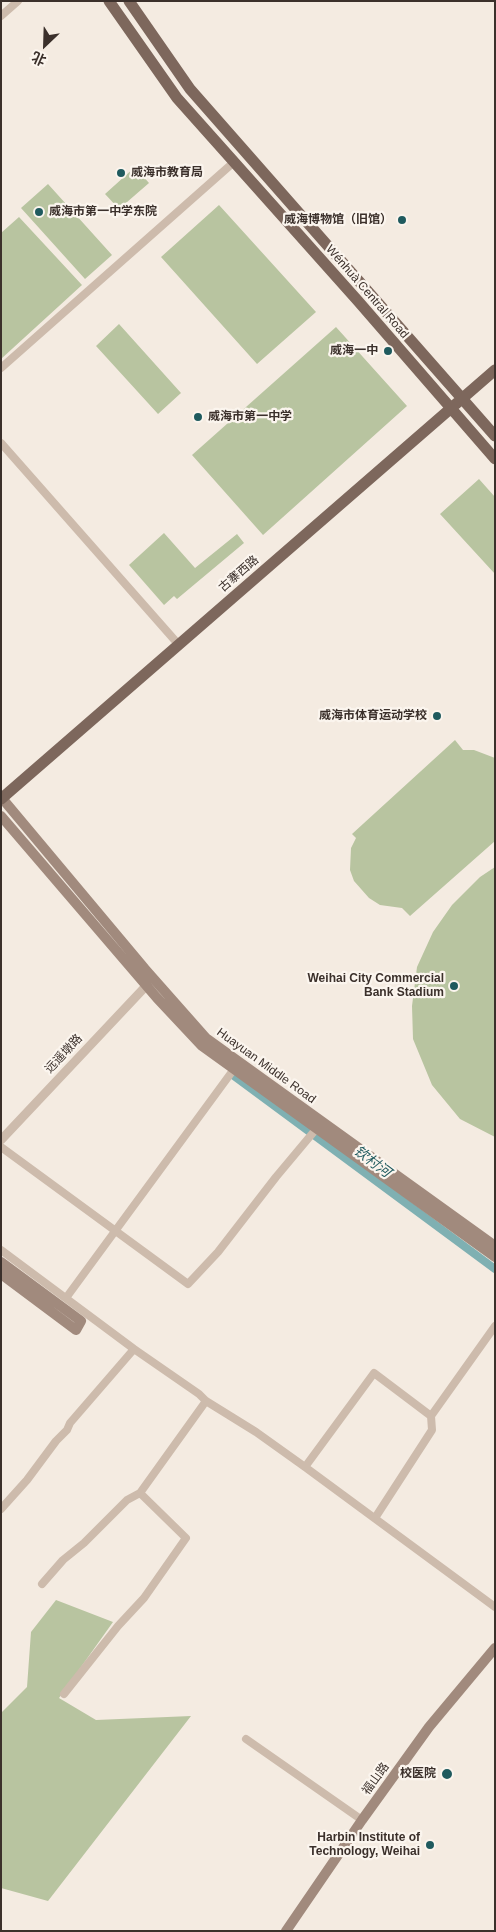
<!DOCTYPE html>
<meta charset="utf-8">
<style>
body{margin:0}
#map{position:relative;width:496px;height:1932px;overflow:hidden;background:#f4ebe1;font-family:Helvetica,"Noto Sans SC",sans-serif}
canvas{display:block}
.frame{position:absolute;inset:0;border:2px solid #3b302b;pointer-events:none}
.north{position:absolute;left:20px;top:20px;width:50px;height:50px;-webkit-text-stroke:4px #fbf5ee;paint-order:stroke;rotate:204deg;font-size:14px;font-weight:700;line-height:20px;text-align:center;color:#3b302b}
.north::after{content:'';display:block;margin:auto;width:18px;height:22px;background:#3b302b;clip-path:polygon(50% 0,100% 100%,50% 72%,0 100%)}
</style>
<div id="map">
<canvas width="496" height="1932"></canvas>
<div class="frame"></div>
<div class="north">北</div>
</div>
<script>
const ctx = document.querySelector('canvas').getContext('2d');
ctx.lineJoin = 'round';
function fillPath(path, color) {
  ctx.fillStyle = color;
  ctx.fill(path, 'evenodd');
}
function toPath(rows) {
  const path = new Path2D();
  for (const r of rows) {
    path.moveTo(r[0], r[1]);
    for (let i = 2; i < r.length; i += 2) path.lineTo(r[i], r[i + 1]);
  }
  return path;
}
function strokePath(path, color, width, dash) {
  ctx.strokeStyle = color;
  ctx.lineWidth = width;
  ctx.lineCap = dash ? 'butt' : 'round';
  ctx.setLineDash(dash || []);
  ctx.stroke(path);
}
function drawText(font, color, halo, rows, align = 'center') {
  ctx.font = font + ' Helvetica,"Noto Sans SC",sans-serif';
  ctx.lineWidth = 4.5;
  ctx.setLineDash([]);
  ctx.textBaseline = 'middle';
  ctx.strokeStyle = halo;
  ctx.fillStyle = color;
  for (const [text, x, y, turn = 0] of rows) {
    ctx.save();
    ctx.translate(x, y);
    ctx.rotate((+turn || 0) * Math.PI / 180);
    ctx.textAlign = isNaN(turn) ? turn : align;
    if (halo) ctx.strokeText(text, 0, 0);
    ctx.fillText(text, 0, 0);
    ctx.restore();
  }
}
fillPath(toPath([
 [135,167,149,183,119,209,105,194],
 [48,184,112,255,85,279,21,208],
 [219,205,316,312,257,364,161,257],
 [19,217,82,285,1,359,1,233],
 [119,324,181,393,158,414,96,346],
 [336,327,407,406,263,535,192,455],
 [479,479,495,497,495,574,440,514],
 [164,533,195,568,237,534,244,543,177,599,174,596,164,605,129,565],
 [455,740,463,750,474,750,495,758,495,841,410,916,402,908,380,905,369,898,354,881,350,870,351,848,356,838,352,834],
 [495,867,495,1137,460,1119,432,1085,413,1039,412,1006,417,967,433,932,452,905,480,877],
 [56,1600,113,1622,59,1698,96,1720,191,1716,48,1901,1,1888,1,1713,27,1687,31,1632]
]), '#b8c4a0');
strokePath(toPath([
 [234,1076,495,1269]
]), '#7fb0b2', 8);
strokePath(toPath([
 [1,16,18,1],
 [1,368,234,162],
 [1,443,179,645],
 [1,1147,188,1284,218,1252,276,1177,317,1128],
 [1,1250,134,1349,199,1394,206,1401,256,1432,305,1467,495,1607],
 [66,1298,234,1069],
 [305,1467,374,1373,431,1416],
 [1,1509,27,1480,56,1441,67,1430,70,1423,134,1349],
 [375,1518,432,1430,431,1416,495,1326],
 [42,1584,63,1560,84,1543,127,1500,140,1493,206,1401],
 [64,1694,118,1626,144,1598,186,1538,140,1493],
 [246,1739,362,1820]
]), '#cdbbac', 8);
strokePath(toPath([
 [1,1140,146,986]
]), '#cdbbac', 9);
strokePath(toPath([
 [1,797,145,969,206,1038,495,1246],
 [1,816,157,998,202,1046,495,1257],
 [1,1262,81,1321,76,1330,1,1274],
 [286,1931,362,1820,429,1727,495,1648]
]), '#a18a7d', 10);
strokePath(toPath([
 [109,1,177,98,358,301,495,459],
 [129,1,190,89,495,436],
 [1,799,495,370]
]), '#7d675c', 11);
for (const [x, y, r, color] of [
 [121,173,5,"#1f5a5e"],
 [39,212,5,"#1f5a5e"],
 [402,220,5,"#1f5a5e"],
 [388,351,5,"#1f5a5e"],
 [198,417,5,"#1f5a5e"],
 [437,716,5,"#1f5a5e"],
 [454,986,5,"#1f5a5e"],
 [447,1774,6,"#1f5a5e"],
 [430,1845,5,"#1f5a5e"]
]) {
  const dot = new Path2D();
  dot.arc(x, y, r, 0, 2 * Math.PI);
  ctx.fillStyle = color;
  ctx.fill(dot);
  strokePath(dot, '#fbf5ee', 2);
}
drawText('bold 12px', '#3b302b', '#fbf5ee', [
 ["威海市教育局",131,173,"left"],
 ["威海市第一中学东院",49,212,"left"],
 ["威海博物馆（旧馆）",392,220],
 ["威海一中",378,351],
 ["威海市第一中学",208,417,"left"],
 ["威海市体育运动学校",427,716],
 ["Weihai City Commercial",444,979],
 ["Bank Stadium",444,993],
 ["校医院",436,1774],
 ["Harbin Institute of",420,1838],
 ["Technology, Weihai",420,1852]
], 'right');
drawText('12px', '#3b302b', '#fbf5ee', [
 ["Wénhuà Central Road",367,292,49],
 ["古寨西路",239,574,-41],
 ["远遥墩路",64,1054,-47],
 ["Huayuan Middle Road",266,1066,36],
 ["福山路",376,1779,-54]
]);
drawText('italic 14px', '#1f5a5e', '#fbf5ee', [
 ["钦村河",372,1162,37]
]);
</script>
